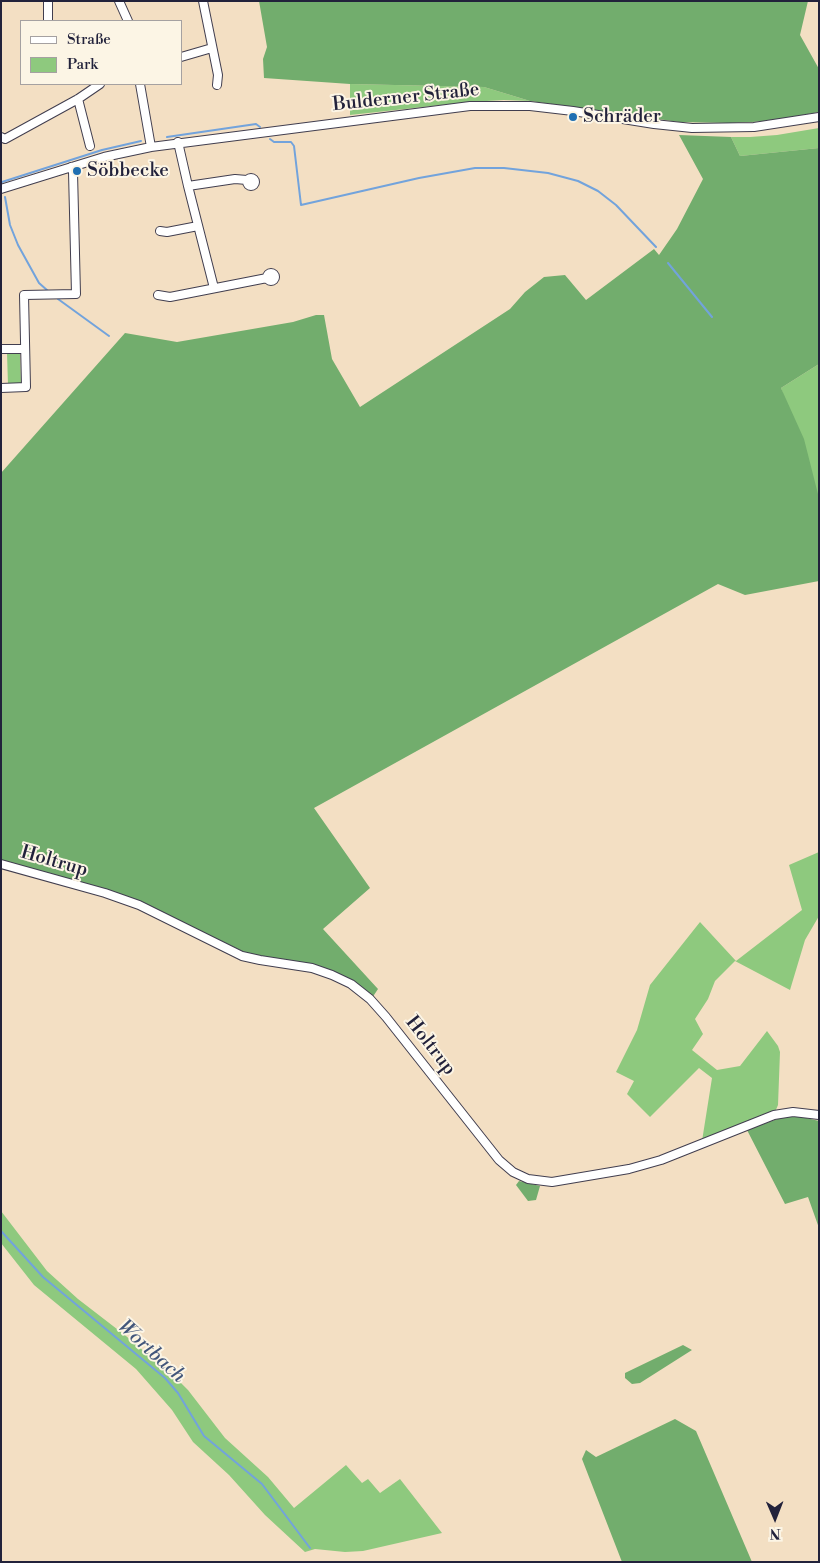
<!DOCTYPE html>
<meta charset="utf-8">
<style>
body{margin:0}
#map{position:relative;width:820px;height:1563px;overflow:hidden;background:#f3dfc3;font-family:"Libre Bodoni",serif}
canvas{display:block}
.frame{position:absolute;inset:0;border:2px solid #22223b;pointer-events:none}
.legend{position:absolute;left:20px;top:20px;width:162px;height:65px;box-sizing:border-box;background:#fcf5e5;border:1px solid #a5a1a1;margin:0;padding:6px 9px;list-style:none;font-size:15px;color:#22223b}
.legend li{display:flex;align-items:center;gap:10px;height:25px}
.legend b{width:25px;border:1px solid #a5a1a1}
.north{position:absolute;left:750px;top:1493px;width:50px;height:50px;-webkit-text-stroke:4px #fcf5e5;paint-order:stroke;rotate:179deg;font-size:14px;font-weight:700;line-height:20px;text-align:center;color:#22223b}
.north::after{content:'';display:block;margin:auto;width:18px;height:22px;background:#22223b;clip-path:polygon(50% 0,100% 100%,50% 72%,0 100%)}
</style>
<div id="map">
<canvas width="820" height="1563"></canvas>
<div class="frame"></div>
<ul class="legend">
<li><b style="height:6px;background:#fff"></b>Straße</li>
<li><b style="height:14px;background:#8ec97e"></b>Park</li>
</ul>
<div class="north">N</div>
</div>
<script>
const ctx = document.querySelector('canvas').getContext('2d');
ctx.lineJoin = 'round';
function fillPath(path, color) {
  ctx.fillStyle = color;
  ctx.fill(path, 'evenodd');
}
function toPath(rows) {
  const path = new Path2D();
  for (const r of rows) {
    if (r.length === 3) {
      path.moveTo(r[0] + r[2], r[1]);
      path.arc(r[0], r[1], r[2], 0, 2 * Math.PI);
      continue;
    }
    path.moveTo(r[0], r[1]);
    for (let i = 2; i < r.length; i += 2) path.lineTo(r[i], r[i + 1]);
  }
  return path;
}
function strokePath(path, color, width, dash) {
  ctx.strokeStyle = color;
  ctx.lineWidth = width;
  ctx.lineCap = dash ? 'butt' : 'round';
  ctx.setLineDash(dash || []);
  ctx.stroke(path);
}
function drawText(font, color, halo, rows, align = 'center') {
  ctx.font = font + ' "Libre Bodoni",serif';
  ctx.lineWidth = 4;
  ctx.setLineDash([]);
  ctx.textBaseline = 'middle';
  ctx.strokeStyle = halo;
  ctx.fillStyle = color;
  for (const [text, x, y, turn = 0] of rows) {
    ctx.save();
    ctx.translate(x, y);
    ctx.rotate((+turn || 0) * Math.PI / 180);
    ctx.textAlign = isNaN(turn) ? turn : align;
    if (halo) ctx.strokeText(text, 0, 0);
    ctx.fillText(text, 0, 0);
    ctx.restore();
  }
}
fillPath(toPath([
 [350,84,484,87,530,101,504,100,469,102,350,115],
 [819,128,819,148,740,156,731,137,750,137,777,135],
 [20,352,21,384,8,385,7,353],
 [819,364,819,503,781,388],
 [819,852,819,916,805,940,790,990,735,961,715,981,708,999,695,1019,703,1034,692,1050,717,1070,740,1066,767,1031,778,1046,780,1052,778,1105,775,1112,702,1141,712,1078,699,1068,650,1117,627,1094,634,1081,616,1072,637,1030,650,985,700,922,736,961,802,910,789,865],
 [1,1211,47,1271,78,1299,126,1336,179,1381,188,1390,225,1438,268,1477,294,1508,346,1465,362,1483,368,1479,380,1493,400,1479,442,1533,363,1551,345,1552,315,1549,305,1552,265,1515,229,1475,193,1442,172,1410,136,1369,34,1285,1,1243]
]), '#8ec97e');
fillPath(toPath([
 [259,1,808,1,800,35,819,69,819,112,776,120,752,122,730,123,679,122,530,101,484,87,350,84,264,78,263,59,267,47],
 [679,135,731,137,740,156,819,148,819,364,781,388,804,439,819,498,819,581,745,595,718,584,314,808,370,888,323,929,378,989,372,998,352,982,312,964,260,956,244,952,141,902,106,889,1,860,1,473,125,333,177,342,293,322,316,315,324,315,332,359,360,407,510,309,525,292,544,277,565,275,586,300,654,249,659,255,677,229,703,179],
 [798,1116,819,1121,819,1228,808,1197,785,1204,747,1130,783,1117],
 [519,1181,540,1186,536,1200,528,1201,516,1185],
 [683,1345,692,1350,640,1383,632,1384,625,1378,625,1373],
 [675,1419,696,1431,752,1562,622,1562,582,1459,586,1450,596,1457]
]), '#72ad6d');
strokePath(toPath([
 [167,137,256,124,260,127],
 [270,139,274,142,291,142,294,146,301,205,419,178,475,168,504,168,548,173,578,181,598,191,616,205,656,247],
 [2,182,102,150,141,141],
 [5,197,10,225,18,245,39,283,48,291],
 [668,263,712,317],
 [58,299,109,336],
 [1,1231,43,1277,165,1378,178,1393,204,1436,262,1484,310,1548]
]), '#72a3dc', 2);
const minor = toPath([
 [119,1,128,21],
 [203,1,218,75,217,85],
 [48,21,48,1],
 [181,57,212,48],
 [140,84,151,147],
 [78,99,90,146],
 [1,137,5,139,78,99,100,84],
 [178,142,188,186,214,288],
 [251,182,4],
 [188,186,235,179,247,180],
 [1,189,104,157,151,147,470,106,530,106,573,111,654,124,692,128,754,127,819,117],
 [160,231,167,232,198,226],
 [271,277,4],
 [158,295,170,297,267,278],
 [1,349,25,349],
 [1,388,26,387,24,295,76,294,73,172,71,167],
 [1,864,105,893,139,905,242,956,260,960,312,968,332,975,351,984,370,999,386,1017,499,1160,513,1172,528,1179,552,1182,629,1169,661,1160,774,1115,793,1112,819,1115]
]);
strokePath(minor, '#413e4f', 10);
strokePath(minor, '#fff', 8);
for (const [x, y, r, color] of [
 [573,117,5,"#1f6fb2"],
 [77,171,5,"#1f6fb2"]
]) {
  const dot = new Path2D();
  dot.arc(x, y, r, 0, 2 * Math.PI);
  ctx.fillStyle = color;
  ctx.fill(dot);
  strokePath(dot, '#fcf5e5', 2);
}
drawText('19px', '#22223b', '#fcf5e5', [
 ["Bulderner Straße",406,98,-6],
 ["Holtrup",54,862,16],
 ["Holtrup",430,1046,52]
]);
drawText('19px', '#22223b', '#fcf5e5', [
 ["Schräder",583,117],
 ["Söbbecke",87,171]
], 'left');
drawText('italic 20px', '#42567b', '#fcf5e5', [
 ["Wortbach",151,1352,42]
]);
</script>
